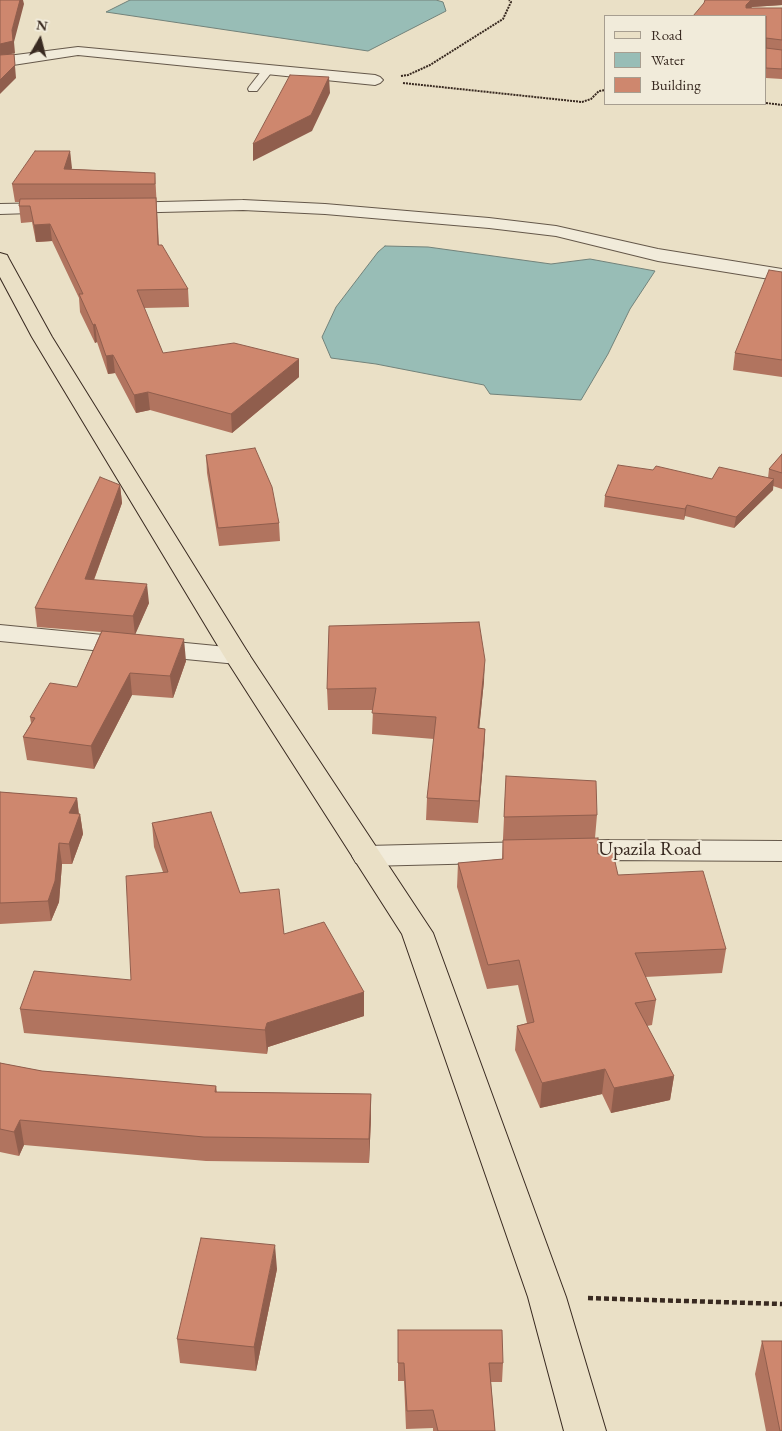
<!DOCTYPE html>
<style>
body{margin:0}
#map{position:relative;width:782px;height:1431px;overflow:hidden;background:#eae0c6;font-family:"EB Garamond",serif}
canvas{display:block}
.legend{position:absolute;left:604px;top:15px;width:162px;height:90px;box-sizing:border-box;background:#f1ebda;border:1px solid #a79e90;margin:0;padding:6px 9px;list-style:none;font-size:15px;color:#392a21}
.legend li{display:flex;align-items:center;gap:10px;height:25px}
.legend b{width:25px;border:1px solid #a79e90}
.north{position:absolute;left:15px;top:15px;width:50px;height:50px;-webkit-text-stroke:4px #f1ebda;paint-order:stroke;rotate:8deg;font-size:14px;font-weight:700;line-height:20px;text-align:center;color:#392a21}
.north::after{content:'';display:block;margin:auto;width:18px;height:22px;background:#392a21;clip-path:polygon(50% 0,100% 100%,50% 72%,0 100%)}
</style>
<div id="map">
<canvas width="782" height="1431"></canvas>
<ul class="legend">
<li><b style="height:6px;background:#eae0c6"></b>Road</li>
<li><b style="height:14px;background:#98bdb6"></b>Water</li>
<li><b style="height:14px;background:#ce876e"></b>Building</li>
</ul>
<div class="north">N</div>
</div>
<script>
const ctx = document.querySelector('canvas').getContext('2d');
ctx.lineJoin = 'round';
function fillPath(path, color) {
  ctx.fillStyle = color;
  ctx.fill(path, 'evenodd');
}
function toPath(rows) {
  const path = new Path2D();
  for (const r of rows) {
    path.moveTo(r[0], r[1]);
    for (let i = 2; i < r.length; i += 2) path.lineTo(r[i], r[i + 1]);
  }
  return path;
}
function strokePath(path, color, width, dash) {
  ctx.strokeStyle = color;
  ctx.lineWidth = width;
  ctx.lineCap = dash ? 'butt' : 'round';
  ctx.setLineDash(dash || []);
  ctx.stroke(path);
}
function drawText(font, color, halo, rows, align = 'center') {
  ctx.font = font + ' "EB Garamond",serif';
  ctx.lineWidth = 4;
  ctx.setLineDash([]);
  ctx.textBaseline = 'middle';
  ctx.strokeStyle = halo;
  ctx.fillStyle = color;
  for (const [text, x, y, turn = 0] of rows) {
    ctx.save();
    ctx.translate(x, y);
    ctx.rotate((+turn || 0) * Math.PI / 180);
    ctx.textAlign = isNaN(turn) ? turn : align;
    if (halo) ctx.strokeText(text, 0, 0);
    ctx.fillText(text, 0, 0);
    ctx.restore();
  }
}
const water = toPath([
 [130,0,436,0,443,2,446,11,368,51,106,12,130,0],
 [385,246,428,247,551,264,590,259,655,271,630,309,608,354,581,400,490,394,484,385,376,364,331,358,322,337,336,307,378,252,385,246]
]);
fillPath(water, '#98bdb6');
strokePath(water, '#72827a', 1);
const service = toPath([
 [267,68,271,69,272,71,271,73,257,91,249,91,248,89,249,87,263,69,267,68]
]);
const minor = toPath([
 [78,47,375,75,380,77,383,80,380,83,375,85,78,55,0,67,0,57,78,47],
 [243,200,325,204,489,218,556,226,658,249,782,269,782,281,658,261,556,236,489,228,325,214,243,210,119,213,113,212,110,208,113,204,119,203,243,200],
 [56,203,62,204,65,208,62,212,0,214,0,204,56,203],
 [0,625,237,648,246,650,250,656,246,662,237,664,0,641,0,625],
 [609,840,782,841,782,861,609,860,367,866,356,863,352,856,356,849,367,846,609,840]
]);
const primary = toPath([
 [0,253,7,255,9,259,52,337,250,656,433,933,566,1297,606,1431,564,1431,528,1297,402,934,224,656,32,337,0,277,0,253]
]);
strokePath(service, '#65584a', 2);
strokePath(minor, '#65584a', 2);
strokePath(primary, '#392a21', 2);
strokePath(toPath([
 [401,76,408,75,430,65,503,19,511,2,509,0],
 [403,83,582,102,591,99,599,91,606,90],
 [766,103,782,105]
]), '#392a21', 2, [2, 1]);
strokePath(toPath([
 [588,1298,782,1304]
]), '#392a21', 4.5, [5, 3]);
fillPath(service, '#f1ebda');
fillPath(minor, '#f1ebda');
fillPath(primary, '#eae0c6');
fillPath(toPath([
 [782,0,782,5,752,7,751,8,782,8,782,50,766,48,782,50,782,79,766,78,766,16,693,16],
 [70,151,71,169,155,173,159,245,188,289,189,307,144,308,163,353,299,359,299,377,232,433,150,410,136,413,115,373,108,374,97,342,95,343,80,312,79,298,52,241,36,242,32,222,21,223,19,206,20,202,15,202,12,184],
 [782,272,782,377,733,370,735,353],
 [782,454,782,489,773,486,773,490,734,528,685,516,684,520,604,507,605,496,712,479,768,478,769,469],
 [206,455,279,523,280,541,219,546,207,473],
 [120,485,122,503,94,580,149,603,135,634,186,661,173,698,132,695,94,769,27,760,23,737,31,723,30,717,77,687,101,632,37,627,35,608],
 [484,681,479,728,485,729,484,751,478,823,426,820,427,798,434,739,372,734,373,710,328,710,327,689],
 [506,776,597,815,595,838,598,854,618,875,726,949,722,973,645,977,656,1000,652,1025,647,1026,674,1076,670,1100,611,1113,602,1094,540,1108,515,1050,517,1026,527,1023,518,985,487,989,457,887,458,863,502,859],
 [0,792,77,798,79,814,80,814,83,834,72,864,62,864,59,902,51,921,0,924],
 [152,823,240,893,284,934,364,992,364,1016,268,1047,267,1054,24,1033,20,1009,131,980,163,872,154,847],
 [0,1063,42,1071,216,1086,217,1092,371,1094,371,1118,369,1163,206,1161,24,1145,19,1156,0,1152],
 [277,1269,256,1371,180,1363,177,1339],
 [398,1330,503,1363,502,1382,491,1382,495,1431,433,1431,433,1428,406,1429,404,1381,398,1381],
 [762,1341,782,1431,766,1431,755,1374]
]), '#b1745f');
fillPath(toPath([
 [19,0,23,0,24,4,14,42,15,53,0,57,0,44,12,30],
 [751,0,782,0,782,5,752,7,745,15,746,5],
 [14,54,16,78,0,94,0,80],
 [329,77,330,93,312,131,253,161,253,144],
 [70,151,72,168,66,184,64,169],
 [50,224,52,241,36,242,34,225],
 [95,324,97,342,95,343,93,325],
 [113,355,115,373,108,374,106,356],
 [299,359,299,377,232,433,231,414],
 [148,392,150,410,136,413,134,395],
 [774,479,773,490,734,528,736,517],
 [120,485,122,503,87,598,85,579],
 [687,505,685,516,684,520,685,509],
 [147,584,149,603,135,635,133,616],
 [184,639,186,661,173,698,170,676],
 [485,660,484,681,477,750,478,728],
 [130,673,132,695,94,769,91,746],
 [485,729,484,751,478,823,479,801],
 [77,798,79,817,80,814,83,834,72,864,69,844,69,813],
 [59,843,62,864,59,902,51,921,48,901],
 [364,992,364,1016,268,1047,267,1054,265,1030,267,1023],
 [605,1069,602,1094,540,1108,542,1083],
 [674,1076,670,1100,611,1113,614,1088],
 [371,1094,371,1118,369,1163,369,1139],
 [20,1120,24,1145,19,1156,14,1132],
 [275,1245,277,1269,256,1371,254,1347]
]), '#905e4d');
const building = toPath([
 [0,0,20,0,12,30,13,41,0,44,0,0],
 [705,0,751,0,746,5,746,8,782,8,782,40,766,38,766,48,782,50,782,69,766,68,766,16,693,16,704,3,705,0],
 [14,54,15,65,0,80,0,55,14,54],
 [290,75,329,77,311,115,253,144,290,75],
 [35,151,70,151,64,169,155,173,155,184,12,184,35,151],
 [156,198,158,245,162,245,188,289,137,290,163,353,234,343,299,359,231,414,148,392,134,395,113,355,106,356,95,324,93,325,79,294,83,294,50,224,34,225,30,206,19,206,20,199,156,198],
 [769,270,782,272,782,360,735,353,769,270],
 [255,448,272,487,279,523,218,528,206,455,255,448],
 [782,454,782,473,769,469,782,454],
 [618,465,653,470,656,466,712,479,719,467,774,479,736,517,687,505,685,509,605,496,618,465],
 [100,477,120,485,85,579,147,584,133,616,35,608,100,477],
 [479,622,485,660,478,728,485,729,479,801,427,798,436,717,372,713,376,688,327,689,329,626,479,622],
 [102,631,184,639,170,676,130,673,91,746,23,737,35,718,30,717,50,683,77,687,102,631],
 [506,776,596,781,597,815,504,817,506,776],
 [0,792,77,798,69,813,80,814,69,844,59,843,55,881,48,901,0,903,0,792],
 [211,812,240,893,279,889,284,934,324,922,364,992,267,1023,265,1030,20,1009,34,971,131,980,126,876,168,872,152,823,211,812],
 [598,838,598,854,613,853,618,875,703,871,726,949,635,953,656,1000,635,1003,674,1076,614,1088,605,1069,542,1083,517,1026,534,1022,519,960,488,965,458,863,503,859,503,840,598,838],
 [0,1063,42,1071,216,1086,215,1092,371,1094,369,1139,204,1137,20,1120,14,1132,0,1129,0,1063],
 [201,1238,275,1245,254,1347,177,1339,201,1238],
 [398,1330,502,1330,503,1363,489,1363,495,1431,438,1431,433,1410,407,1411,404,1363,398,1363,398,1330],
 [762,1341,782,1341,782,1431,780,1431,762,1341]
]);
fillPath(building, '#ce876e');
strokePath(building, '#905e4d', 1);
drawText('20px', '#392a21', '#f1ebda', [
 ["Upazila Road",650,850]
]);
</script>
